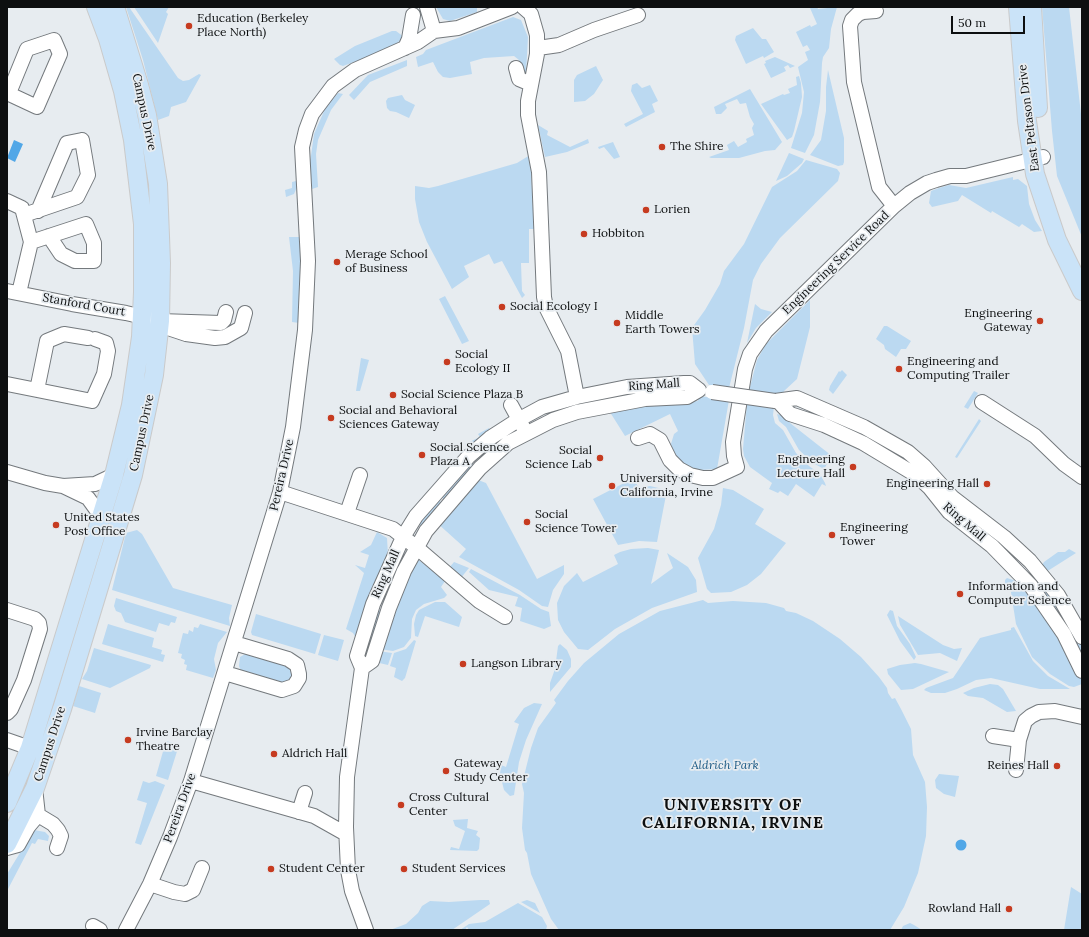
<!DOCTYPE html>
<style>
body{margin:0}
#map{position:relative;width:1089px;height:937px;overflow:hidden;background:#e7ecf0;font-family:Lora,serif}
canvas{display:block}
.frame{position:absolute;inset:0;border:8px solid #0d0f10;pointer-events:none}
.scale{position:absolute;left:951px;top:16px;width:74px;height:18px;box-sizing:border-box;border:2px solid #0d0f10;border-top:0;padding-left:5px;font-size:12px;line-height:14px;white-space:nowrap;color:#0d0f10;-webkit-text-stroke:3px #e7ecf0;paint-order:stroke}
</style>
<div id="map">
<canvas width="1089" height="937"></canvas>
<div class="frame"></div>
<div class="scale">50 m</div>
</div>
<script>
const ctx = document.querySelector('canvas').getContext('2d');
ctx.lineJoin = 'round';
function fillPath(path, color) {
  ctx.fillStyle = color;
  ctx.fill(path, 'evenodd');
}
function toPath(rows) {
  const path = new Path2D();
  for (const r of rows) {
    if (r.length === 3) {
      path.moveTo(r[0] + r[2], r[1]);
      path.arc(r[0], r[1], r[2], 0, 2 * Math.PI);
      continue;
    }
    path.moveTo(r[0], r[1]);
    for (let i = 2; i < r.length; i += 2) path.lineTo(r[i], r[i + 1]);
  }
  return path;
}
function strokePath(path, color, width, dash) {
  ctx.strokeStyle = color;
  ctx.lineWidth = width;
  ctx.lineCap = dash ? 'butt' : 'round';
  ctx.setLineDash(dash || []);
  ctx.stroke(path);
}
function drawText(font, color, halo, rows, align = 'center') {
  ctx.font = font + ' Lora,serif';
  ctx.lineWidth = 3.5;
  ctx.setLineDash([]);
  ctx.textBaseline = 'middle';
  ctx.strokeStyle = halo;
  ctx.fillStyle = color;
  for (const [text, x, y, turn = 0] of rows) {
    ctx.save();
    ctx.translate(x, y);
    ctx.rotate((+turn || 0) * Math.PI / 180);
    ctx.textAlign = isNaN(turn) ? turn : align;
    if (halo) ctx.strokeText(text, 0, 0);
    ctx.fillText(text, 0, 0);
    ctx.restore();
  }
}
fillPath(toPath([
 [126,7,129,7,178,78,183,81,189,80,199,74,201,75,186,102,171,107,169,116,158,120,143,60],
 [134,7,169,7,166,12,168,14,158,43],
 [436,7,477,7,477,12,450,21,443,19],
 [817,7,818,9,837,7,831,29,829,48,823,57,822,63,820,102,814,135,805,153,791,148,802,113,804,92,798,67,808,60,805,52,810,50,807,45,803,47,796,32,810,25,811,27,817,24,810,8],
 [1042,7,1069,7,1082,123,1082,237,1057,176,1052,131],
 [513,17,521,20,528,37,526,73,523,72,519,60,514,56,484,58,470,62,472,74,450,78,443,77,438,72,433,62,418,67,416,57,423,54,426,50],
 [753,28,762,39,766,39,774,52,764,58,763,56,746,64,735,40,736,36],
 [392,31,396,31,404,37,390,49,343,66,340,65,334,59,355,46],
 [775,57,795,66,790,68,788,65,784,67,786,71,771,78,764,64,766,63,765,61],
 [407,60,407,66,370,82,354,100,349,95,368,75],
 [596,66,603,80,594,94,585,101,574,102,574,80,577,75],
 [828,70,844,138,844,162,843,165,838,166,810,155,821,140,826,111,826,87],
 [799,76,801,83,802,97,794,131,792,137,787,140,761,104,783,94,784,95,790,93,788,89,797,85,796,77],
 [637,83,642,88,650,85,658,101,652,104,655,112,626,127,624,124,643,114,631,91,632,85],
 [750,89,782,142,775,150,765,151,739,158,711,158,709,157,729,150,727,145,734,141,738,147,747,142,746,139,754,135,752,128,754,124,750,117,746,103,740,104,737,99,725,104,727,108,721,114,716,114,714,107],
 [338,93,343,94,331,110,318,140,316,154,318,187,312,189,310,163,314,134,325,109],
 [402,95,405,100,415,105,409,118,396,112,390,111,387,108,386,101,388,98],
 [538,125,548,131,547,135,570,147,588,139,589,143,567,152,545,157],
 [613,142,620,157,614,159,604,147,599,149,598,147],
 [789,153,804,159,802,163,787,176,776,181],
 [530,155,534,229,529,229,529,263,521,263,522,291,525,295,522,298,502,261,494,264,489,254,464,266,469,277,452,289,427,242,419,222,415,199,415,186,429,188,438,186,517,163],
 [806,160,837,169,840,173,838,181,780,238,761,264,753,280,744,328,729,388,709,385,695,364,692,328,705,310,720,284,724,271,744,244,772,187,797,171],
 [1013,177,1013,180,1018,179,1027,186,1029,204,1035,220,1042,231,1034,232,1022,224,1019,227,992,211,991,213,962,195,958,201,932,207,929,203,931,191,939,188,949,185,966,188],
 [296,181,297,187,294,194,286,197,285,190,292,188,292,182],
 [289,237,300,237,301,284,299,323,292,322,293,271],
 [445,296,469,341,462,344,439,299],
 [810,300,810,327,797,379,784,391,783,396,749,391,757,360,766,344],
 [755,304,761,309,772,312,756,328,747,343],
 [884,326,887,326,911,341,906,349,901,349,896,357,885,349,884,345,876,339],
 [361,358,369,360,360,391,356,391],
 [842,370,847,375,833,394,829,390,830,386,839,371,840,372],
 [974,391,978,393,968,409,964,407],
 [699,396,729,400,717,469,699,470,687,467,675,456,671,444,674,434,678,431,670,414,625,436,608,409,698,401],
 [747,403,774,407,773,415,775,423,783,430,796,453,809,466,820,474,825,483,826,486,822,484,814,497,796,484,788,496,780,491,778,493,769,489,772,483,750,467,744,456,743,449],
 [777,414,789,417,790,423,832,456,824,469,813,463,799,450,786,427,779,421],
 [979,419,981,421,957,458,955,457],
 [489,428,492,433,468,450,465,444,480,437,478,434],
 [470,461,476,467,446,501,439,495],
 [473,478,486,483,537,579,564,565,564,574,553,590,548,607,542,606,519,590,459,557,466,549,436,522],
 [632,479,640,488,650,486,667,490,657,542,639,541,618,545,593,499],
 [723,488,733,490,764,509,755,524,786,543,761,574,747,585,731,592,711,593,707,589,698,558,714,529,721,505],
 [436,498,443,504,425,529,418,524],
 [137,530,142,534,173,588,232,605,229,618,230,626,112,590,126,533],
 [377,532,387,538,388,555,356,638,353,633,346,629,364,573,355,565,365,568,369,555,360,552,371,545],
 [648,548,659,550,651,584,673,568,667,553,688,567,696,580,697,592,652,608,615,629,588,650,578,649,564,632,558,620,557,603,564,586,577,573,583,582,618,564,614,555,620,552,631,549],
 [1069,549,1076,553,1046,572,1041,567,1044,562,1058,552,1065,552],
 [415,557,445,581,441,587,447,595,444,598,424,604,416,610,412,619,411,638,404,647,393,651,379,649],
 [454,562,469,568,460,579,448,569],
 [471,569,520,595,541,609,549,612,551,626,544,629,520,621,522,608,515,606,518,597,489,590,469,572],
 [1007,578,1025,584,1072,657,1082,678,1082,684,1074,687,1069,686,1050,674,1032,657,1016,624,1010,586,1005,586,1005,580],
 [1041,579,1061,607,1053,612,1034,585],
 [116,598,177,617,175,623,171,622,169,626,159,623,156,632,125,622,121,613,116,611,114,606],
 [703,600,708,603,733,601,766,603,784,608,786,611,796,613,813,621,840,639,861,657,879,677,887,688,888,693,892,699,895,698,901,709,911,729,913,755,925,782,927,807,926,836,918,873,904,907,890,930,559,930,551,919,531,874,527,853,525,850,522,828,524,793,522,784,531,748,538,728,556,703,554,700,568,681,584,663,619,634,660,611],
 [435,602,445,602,462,617,459,627,425,616,418,637,415,636,414,624,416,615,419,610],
 [375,609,384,612,373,645,364,642],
 [1063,609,1082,643,1082,655,1079,656,1055,614],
 [890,610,893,611,897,626,910,644,916,657,914,660,900,641,887,615],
 [256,614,321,634,315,654,252,635,251,632],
 [898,616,943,645,954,649,962,648,957,661,940,653,918,655,900,625],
 [108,624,154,638,152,647,162,650,161,654,165,655,163,662,102,644],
 [200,624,227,632,218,643,214,659,216,670,213,678,186,670,187,665,184,664,185,660,181,658,182,654,178,653,183,633,188,634,189,630,193,632,194,627,198,628],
 [1014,627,1033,661,1048,676,1070,689,1040,689,991,678,976,680,957,689,945,693,931,693,924,690,926,688,953,678,980,638,1011,630,1011,628],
 [324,635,344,640,338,661,318,655],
 [414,640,416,641,405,678,402,681,394,677,396,668,390,666,394,653,406,649],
 [560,644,567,650,571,659,571,667,550,692,550,683,555,669,558,646],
 [94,648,151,665,150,668,110,688,82,679,87,671],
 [378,651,392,653,388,665,375,662],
 [247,653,291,666,294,675,285,685,241,671,239,666,240,657],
 [915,663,921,664,949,672,913,689,901,690,888,674,887,669,900,665],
 [990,684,998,685,1003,689,1016,711,1007,712,983,698,968,696,963,693,974,688],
 [79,686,101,693,95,713,73,706],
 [534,703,542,704,526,740,519,762,514,795,510,796,504,790,500,774,501,765,506,767,519,724,514,722,524,708],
 [166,741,179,745,168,780,156,776],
 [939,774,959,776,955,797,944,794,936,788,935,780],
 [143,781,149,783,155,781,165,785,141,845,135,843,147,803,137,800],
 [468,819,467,828,478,831,476,835,480,838,479,849,477,851,450,850,451,847,459,849,465,831,455,826,453,820],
 [34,830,45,832,49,836,48,841,38,839,35,844,32,843,7,891,7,874],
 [1071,887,1082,894,1082,930,1064,930],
 [480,900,489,900,490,904,452,930,390,930,406,924,418,913,422,906,430,901,449,902],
 [527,900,535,903,540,913,521,902],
 [518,903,542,917,547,926,546,930,469,930,467,927,465,930,460,930,469,924,485,922],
 [910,923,914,925,922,930,901,930,903,926]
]), '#bbd9f1');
fillPath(toPath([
 [14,140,23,144,15,162,7,158],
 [961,845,5.5]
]), '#51a7e7');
const minor = toPath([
 [427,7,434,31],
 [523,7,531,14,537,35,537,54,528,101,528,115,539,172,544,297,546,307,568,351,577,397],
 [876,11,863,12,858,14,852,20,850,26,854,82,879,187,894,206],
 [405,48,409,39,413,15],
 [538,48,559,45,594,30,638,15],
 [516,68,519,79,531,84],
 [7,93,37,107,60,54,54,40,27,49,9,93],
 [7,201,22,208,31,242,19,293],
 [24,215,77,197,88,175,82,140,67,143,38,211],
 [31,242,86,224,94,243,94,261,75,261,61,254,49,236],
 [7,291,72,304,126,313,160,321,221,323,224,320,226,312],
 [162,322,171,329,186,334,215,338,225,337,241,328,245,313],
 [7,384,92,401,104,374,108,351,106,343,95,339],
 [37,390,47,341,64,334,88,338],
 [775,401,797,398,864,427,908,452,924,466,952,497,1004,537,1030,561,1058,595,1082,637],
 [778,401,790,414,824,425,863,443,916,475,929,487,949,512,992,546,1031,586,1064,634,1082,671],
 [982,402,1035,436,1064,464,1082,477],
 [511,405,523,427],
 [638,438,650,434,660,440,670,460,679,469,690,475,703,478,713,478,737,467,734,456,733,442,745,369,750,354,766,331,894,206,910,193,927,183,936,180,950,176,966,176,1043,157],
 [7,472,45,483,63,486,95,484,114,475],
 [63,486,88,498,101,516],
 [280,492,393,529,416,547,479,601,505,617],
 [347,513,360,475],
 [7,610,35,619,39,623,40,629,24,680,11,709,7,713],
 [362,668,372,661,389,608,404,571,426,531,480,468,508,443,553,420,577,412,645,399,687,397,699,390],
 [225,673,282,690,294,686,299,678,299,674,297,665,288,659,234,643],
 [993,736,1019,740],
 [7,740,30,748],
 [1016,770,1019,740,1025,721,1031,716,1039,712,1055,711,1082,717],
 [191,781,314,816,346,834],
 [299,812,305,793],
 [38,815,53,824,58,830,61,836,57,848],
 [7,848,18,845,28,827,38,815,35,788],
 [150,884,174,892,185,894,193,890,202,868],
 [93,926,100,930],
 [126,930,150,884,170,837,191,781,280,492,293,427,305,330,308,261,302,147,306,130,312,114,333,86,355,70,418,42,434,31,458,28,512,7],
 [366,930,352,891,348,870,346,827,347,777,362,668,357,656,373,604,403,537,416,516,468,457,490,438,518,420,542,407,577,397,627,387,684,383,690,383,699,390]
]);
const major = toPath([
 [1018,7,1027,121,1035,174,1057,240,1082,291],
 [1032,7,1038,108],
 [7,803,30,748,114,475,131,405,141,337,143,292,143,224,133,140,123,91,108,39,96,7],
 [7,844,35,788,62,709,133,475,154,375,160,321,161,263,158,184,147,115,139,85,115,7]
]);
strokePath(minor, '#74797d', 16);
strokePath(major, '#cacaca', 20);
strokePath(minor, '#fff', 14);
strokePath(major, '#cae3f8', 18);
const minorBridge = toPath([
 [712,392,775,401]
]);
strokePath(minorBridge, '#74797d', 16, []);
strokePath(minorBridge, '#fff', 14);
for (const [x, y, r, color] of [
 [189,26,4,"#c63b20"],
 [662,147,4,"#c63b20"],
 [646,210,4,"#c63b20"],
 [584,234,4,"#c63b20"],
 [337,262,4,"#c63b20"],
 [502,307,4,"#c63b20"],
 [1040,321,4,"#c63b20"],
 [617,323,4,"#c63b20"],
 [447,362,4,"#c63b20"],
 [899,369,4,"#c63b20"],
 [393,395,4,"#c63b20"],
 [331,418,4,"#c63b20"],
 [422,455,4,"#c63b20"],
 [600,458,4,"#c63b20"],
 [853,467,4,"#c63b20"],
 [987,484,4,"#c63b20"],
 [612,486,4,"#c63b20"],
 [527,522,4,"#c63b20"],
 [56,525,4,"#c63b20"],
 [832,535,4,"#c63b20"],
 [960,594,4,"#c63b20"],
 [463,664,4,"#c63b20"],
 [128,740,4,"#c63b20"],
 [274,754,4,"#c63b20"],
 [1057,766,4,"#c63b20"],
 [446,771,4,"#c63b20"],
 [401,805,4,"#c63b20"],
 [271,869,4,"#c63b20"],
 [404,869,4,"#c63b20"],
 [1009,909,4,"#c63b20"]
]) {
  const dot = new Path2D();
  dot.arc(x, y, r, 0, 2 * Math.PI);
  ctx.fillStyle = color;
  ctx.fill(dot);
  strokePath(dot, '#e7ecf0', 1.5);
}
drawText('12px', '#0d0f10', '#e7ecf0', [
 ["Education (Berkeley",197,19],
 ["Place North)",197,33],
 ["The Shire",670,147],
 ["Lorien",654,210],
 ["Hobbiton",592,234],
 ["Merage School",345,255],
 ["of Business",345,269],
 ["Social Ecology I",510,307],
 ["Engineering",1032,314,"right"],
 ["Gateway",1032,328,"right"],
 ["Middle",625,316],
 ["Earth Towers",625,330],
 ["Social",455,355],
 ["Ecology II",455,369],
 ["Engineering and",907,362],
 ["Computing Trailer",907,376],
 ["Social Science Plaza B",401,395],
 ["Social and Behavioral",339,411],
 ["Sciences Gateway",339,425],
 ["Social Science",430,448],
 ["Plaza A",430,462],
 ["Social",592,451,"right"],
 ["Science Lab",592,465,"right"],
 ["Engineering",845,460,"right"],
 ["Lecture Hall",845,474,"right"],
 ["University of",620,479],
 ["California, Irvine",620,493],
 ["Engineering Hall",979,484,"right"],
 ["Social",535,515],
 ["Science Tower",535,529],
 ["United States",64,518],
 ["Post Office",64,532],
 ["Engineering",840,528],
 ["Tower",840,542],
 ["Information and",968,587],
 ["Computer Science",968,601],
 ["Langson Library",471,664],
 ["Irvine Barclay",136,733],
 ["Theatre",136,747],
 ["Aldrich Hall",282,754],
 ["Gateway",454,764],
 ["Study Center",454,778],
 ["Reines Hall",1049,766,"right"],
 ["Cross Cultural",409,798],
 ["Center",409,812],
 ["Student Center",279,869],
 ["Student Services",412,869],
 ["Rowland Hall",1001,909,"right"]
], 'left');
drawText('12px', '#0d0f10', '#e7ecf0', [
 ["Campus Drive",144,112,78],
 ["East Peltason Drive",1029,118,-97],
 ["Engineering Service Road",836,263,-44],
 ["Stanford Court",84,305,10],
 ["Ring Mall",654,385,-4],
 ["Campus Drive",142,433,-78],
 ["Pereira Drive",282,475,-77],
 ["Ring Mall",964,522,41],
 ["Ring Mall",386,574,-66],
 ["Campus Drive",50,744,-72],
 ["Pereira Drive",180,808,-70]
]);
drawText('italic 12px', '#1c5a85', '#e7ecf0', [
 ["Aldrich Park",725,766]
]);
ctx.letterSpacing = '1px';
drawText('bold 16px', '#0d0f10', '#e7ecf0', [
 ["UNIVERSITY OF",733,805],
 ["CALIFORNIA, IRVINE",733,823]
]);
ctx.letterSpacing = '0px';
</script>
